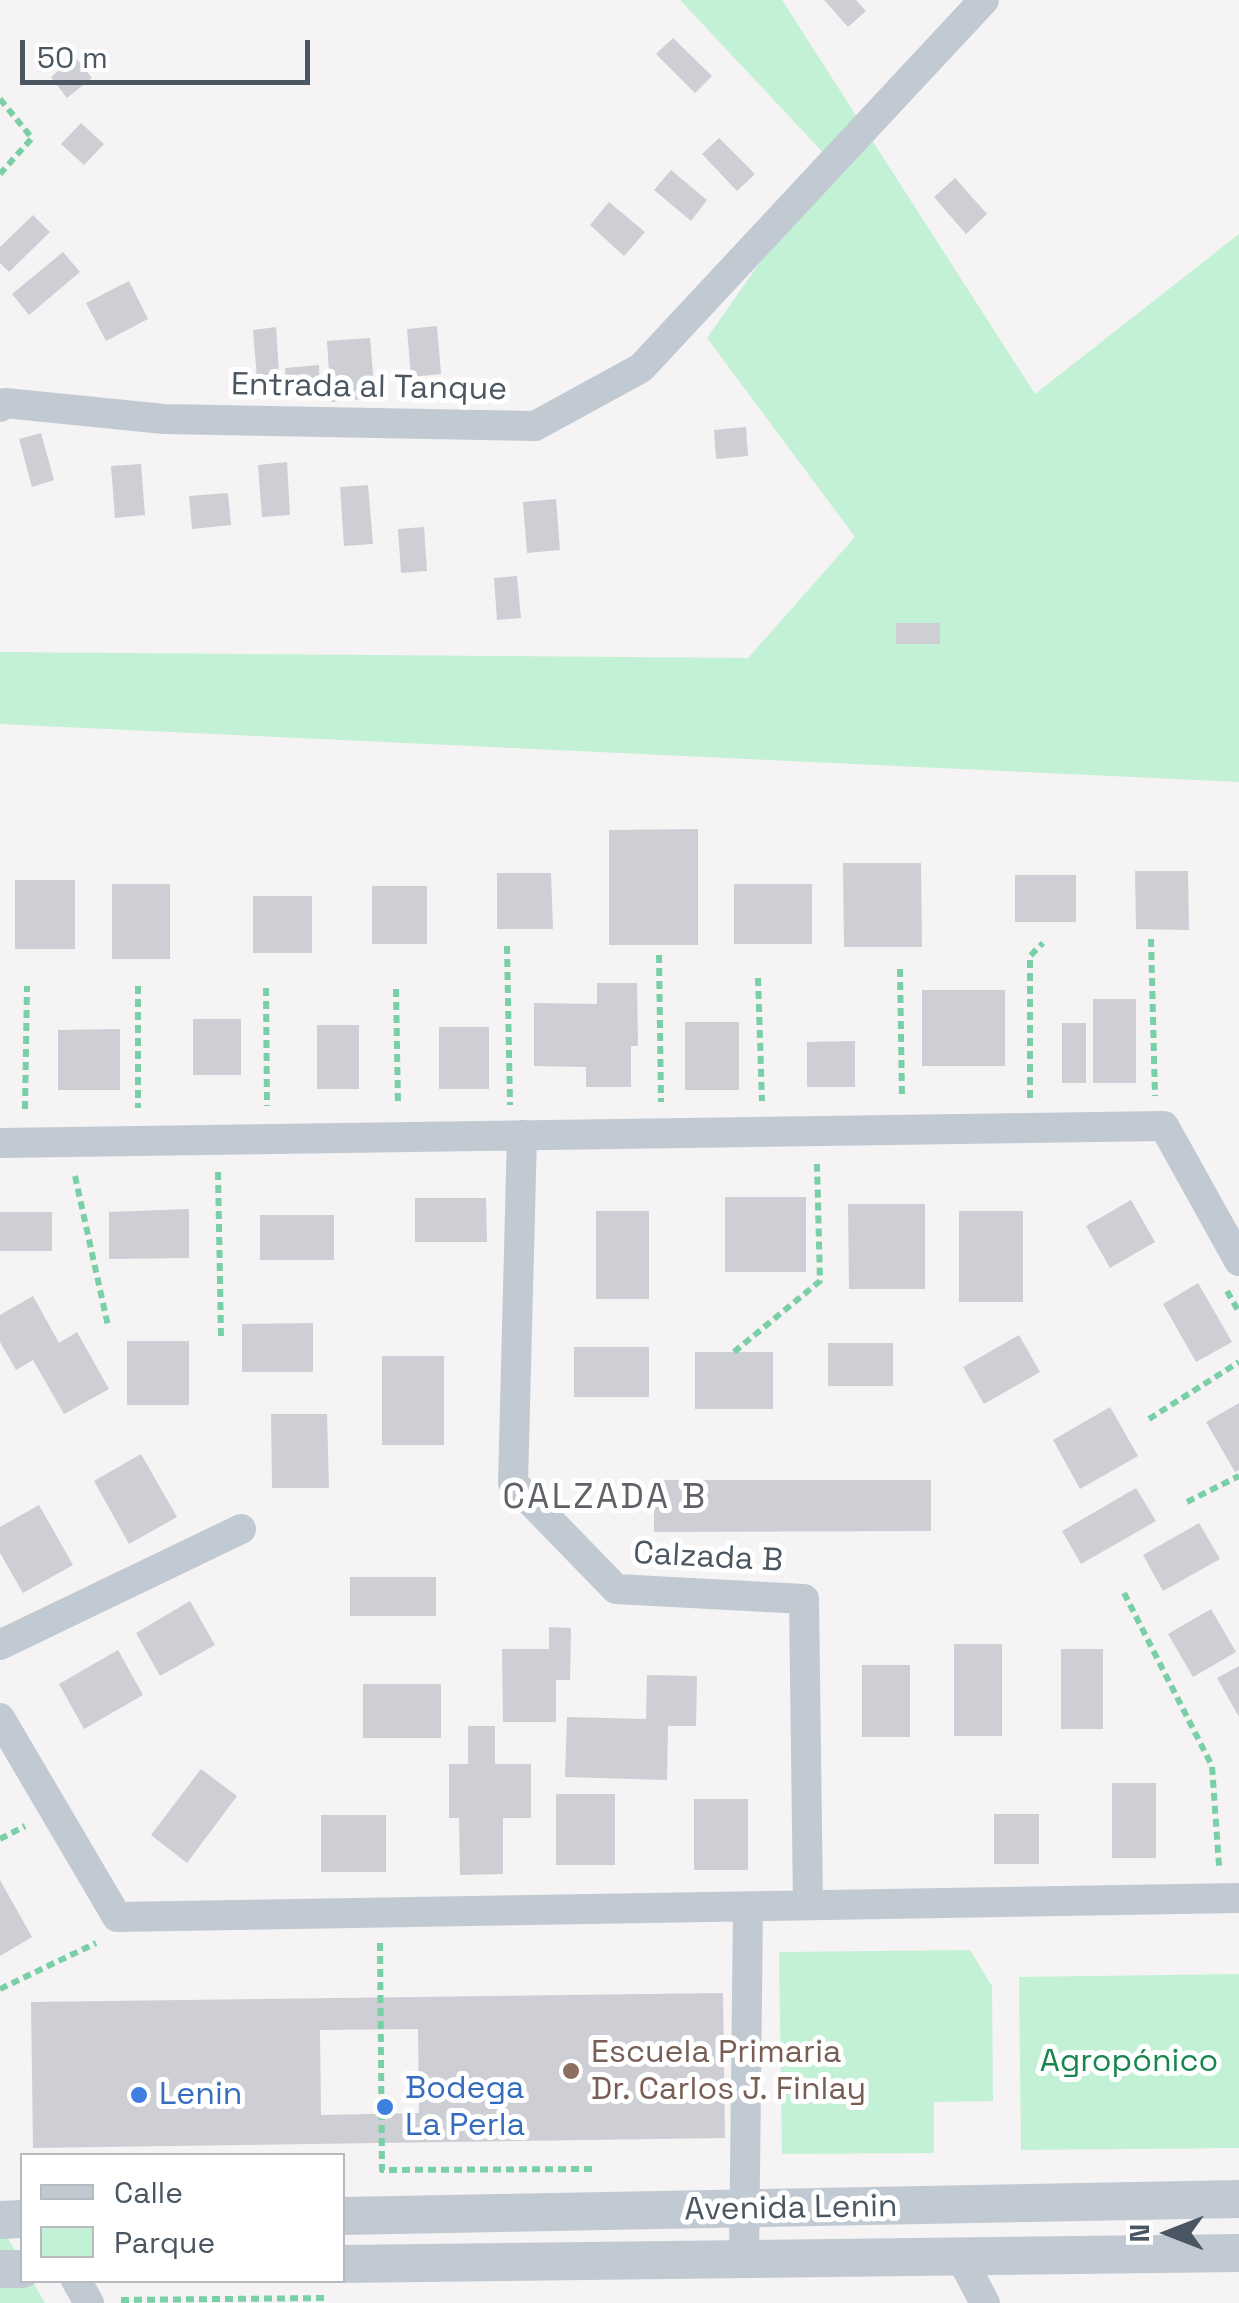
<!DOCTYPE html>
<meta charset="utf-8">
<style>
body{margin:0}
#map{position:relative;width:1239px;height:2303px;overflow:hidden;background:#f5f3f3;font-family:"Space Grotesk",sans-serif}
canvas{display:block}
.legend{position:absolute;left:20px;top:2153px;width:325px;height:130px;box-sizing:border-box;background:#fff;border:2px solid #b7bbc0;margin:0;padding:12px 18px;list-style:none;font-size:30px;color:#4a5661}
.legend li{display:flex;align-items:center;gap:20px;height:50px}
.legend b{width:50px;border:2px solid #b7bbc0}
.north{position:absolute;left:1119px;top:2183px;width:100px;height:100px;-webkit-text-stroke:8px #fff;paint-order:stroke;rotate:270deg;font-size:28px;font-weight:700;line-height:40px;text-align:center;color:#4a5661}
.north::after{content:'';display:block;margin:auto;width:35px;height:45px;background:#4a5661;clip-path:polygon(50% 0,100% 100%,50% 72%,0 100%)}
.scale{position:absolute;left:20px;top:40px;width:290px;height:45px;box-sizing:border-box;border:5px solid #4a5661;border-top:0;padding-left:12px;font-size:30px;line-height:35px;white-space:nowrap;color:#4a5661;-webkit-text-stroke:8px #fff;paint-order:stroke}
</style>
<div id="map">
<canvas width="1239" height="2303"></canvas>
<ul class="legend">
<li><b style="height:12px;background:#c1cad2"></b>Calle</li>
<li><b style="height:28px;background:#c3f1d5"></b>Parque</li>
</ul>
<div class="north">N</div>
<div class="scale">50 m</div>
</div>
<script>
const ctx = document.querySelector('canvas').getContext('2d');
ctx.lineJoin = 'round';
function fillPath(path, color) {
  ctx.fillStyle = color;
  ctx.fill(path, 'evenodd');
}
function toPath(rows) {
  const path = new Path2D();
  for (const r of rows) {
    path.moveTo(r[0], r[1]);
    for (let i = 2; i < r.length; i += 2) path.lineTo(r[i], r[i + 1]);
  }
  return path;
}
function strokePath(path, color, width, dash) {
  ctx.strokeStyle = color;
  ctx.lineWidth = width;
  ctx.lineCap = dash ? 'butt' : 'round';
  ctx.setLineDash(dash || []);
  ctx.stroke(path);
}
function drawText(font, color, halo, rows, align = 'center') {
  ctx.font = font + ' "Space Grotesk",sans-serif';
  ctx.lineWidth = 10;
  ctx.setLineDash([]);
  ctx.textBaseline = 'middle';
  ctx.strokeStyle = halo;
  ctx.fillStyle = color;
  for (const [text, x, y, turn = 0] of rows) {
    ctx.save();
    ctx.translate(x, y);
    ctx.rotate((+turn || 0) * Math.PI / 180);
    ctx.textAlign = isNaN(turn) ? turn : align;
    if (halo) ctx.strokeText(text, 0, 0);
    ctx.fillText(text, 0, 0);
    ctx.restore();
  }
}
fillPath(toPath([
 [680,0,782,0,1035,394,1239,234,1239,782,0,724,0,652,748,658,855,537,707,338,831,161],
 [970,1950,992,1986,993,2101,934,2102,934,2153,782,2154,779,1952],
 [1239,1974,1239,2148,1021,2150,1019,1977],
 [0,2224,22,2263,45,2303,0,2303]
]), '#c3f1d5');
fillPath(toPath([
 [824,0,856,0,866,11,848,27],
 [673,38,712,76,695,93,656,54],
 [75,57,92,78,67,98,51,77],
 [81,123,104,144,84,165,61,144],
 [719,138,755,174,737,191,702,154],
 [671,170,707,200,691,221,654,190],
 [955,178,987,214,966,234,934,197],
 [609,202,645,232,624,256,590,225],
 [33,215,50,232,9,272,0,263,0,247],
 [63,252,80,272,29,315,12,294],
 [129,281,148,319,106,341,86,303],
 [437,326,441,374,411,377,407,329],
 [276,327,280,389,258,391,253,330],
 [370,338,375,398,331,402,327,341],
 [319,365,320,390,287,392,285,368],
 [746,427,748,456,716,459,714,430],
 [41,433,54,480,32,487,19,439],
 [287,462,290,515,262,517,258,465],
 [141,464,145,515,115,518,111,466],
 [368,485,373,544,344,546,340,487],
 [228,493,231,525,192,529,189,496],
 [556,499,560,550,527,553,523,502],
 [424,527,427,571,401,573,398,529],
 [517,576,521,618,497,620,494,578],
 [896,623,940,623,940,644,896,644],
 [698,829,698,945,609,945,609,830],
 [843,863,921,863,922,947,844,947],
 [1135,871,1188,871,1189,930,1136,929],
 [497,873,551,873,553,929,497,929],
 [1015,875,1076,875,1076,922,1015,922],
 [15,880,75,880,75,949,15,949],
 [112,884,170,884,170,959,112,959],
 [734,884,812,884,812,944,734,944],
 [372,886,427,886,427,944,372,944],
 [253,896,312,896,312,953,253,953],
 [597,983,637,983,638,1046,631,1046,631,1087,586,1087,586,1067,534,1066,534,1003,597,1004],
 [922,990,1005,990,1005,1066,922,1066],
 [1093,999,1136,999,1136,1083,1093,1083],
 [193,1019,241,1019,241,1075,193,1075],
 [685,1022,739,1022,739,1090,685,1090],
 [1062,1023,1086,1023,1086,1083,1062,1083],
 [317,1025,359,1025,359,1089,317,1089],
 [439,1027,489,1027,489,1089,439,1089],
 [120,1029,120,1090,58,1090,58,1030],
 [855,1041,855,1087,807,1087,807,1042],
 [725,1197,806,1197,806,1272,725,1272],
 [415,1198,486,1198,487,1242,415,1242],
 [1131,1200,1155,1242,1110,1268,1086,1226],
 [848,1204,925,1204,925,1289,849,1289],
 [189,1209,189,1258,109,1259,109,1212],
 [596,1211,649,1211,649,1299,596,1299],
 [959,1211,1023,1211,1023,1302,959,1302],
 [0,1212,52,1212,52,1251,0,1251],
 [260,1215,334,1215,334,1260,260,1260],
 [1198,1283,1232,1342,1196,1362,1163,1304],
 [33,1296,59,1343,77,1332,109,1389,64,1414,33,1360,16,1370,0,1342,0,1315],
 [313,1323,313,1372,242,1372,242,1324],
 [1019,1335,1040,1372,984,1404,963,1367],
 [127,1341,189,1341,189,1405,127,1405],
 [828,1343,893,1343,893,1386,828,1386],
 [574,1347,649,1347,649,1397,574,1397],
 [695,1352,773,1352,773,1409,695,1409],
 [382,1356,444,1356,444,1445,382,1445],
 [1239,1403,1239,1470,1235,1472,1206,1422],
 [1110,1407,1138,1456,1080,1489,1053,1440],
 [271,1414,327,1414,329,1488,272,1488],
 [141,1454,177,1517,129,1544,94,1481],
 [654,1480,931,1480,931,1531,654,1532],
 [1136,1488,1156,1521,1081,1564,1062,1531],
 [39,1505,73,1565,23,1593,0,1553,0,1527],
 [1199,1523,1220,1559,1163,1591,1143,1555],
 [350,1577,436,1577,436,1616,350,1616],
 [190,1601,215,1645,160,1676,136,1633],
 [1211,1609,1236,1652,1193,1677,1168,1634],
 [549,1627,571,1628,570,1680,556,1680,556,1722,503,1722,502,1649,549,1649],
 [954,1644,1002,1644,1002,1736,954,1736],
 [1061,1649,1103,1649,1103,1729,1061,1729],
 [118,1650,143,1695,84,1729,59,1684],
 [862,1665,910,1665,910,1737,862,1737],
 [1239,1666,1239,1717,1217,1678],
 [647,1675,697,1676,696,1726,668,1726,667,1780,565,1777,567,1717,646,1719],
 [363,1684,441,1684,441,1738,363,1738],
 [468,1726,495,1726,495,1764,531,1764,531,1818,503,1818,503,1874,460,1875,459,1818,449,1818,449,1764,468,1764],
 [201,1769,237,1796,187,1863,151,1835],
 [1112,1783,1156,1783,1156,1858,1112,1858],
 [556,1794,615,1794,615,1865,556,1865],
 [694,1799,748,1799,748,1870,694,1870],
 [994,1814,1039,1814,1039,1864,994,1864],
 [321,1815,386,1815,386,1872,321,1872],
 [0,1880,32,1937,0,1956],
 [723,1993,725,2138,33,2148,31,2002],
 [418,2029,419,2113,321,2115,320,2030]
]), '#cdcfd5');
strokePath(toPath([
 [0,99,32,138,0,174],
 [1151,939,1155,1096],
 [507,946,510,1105],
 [659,955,661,1102],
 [900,969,902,1099],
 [758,978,762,1101],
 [138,986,138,1108],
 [266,988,267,1106],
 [396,989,398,1105],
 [1030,1098,1030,956,1043,943],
 [25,1109,27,986],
 [218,1172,221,1336],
 [75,1176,108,1326],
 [1227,1291,1239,1312],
 [734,1352,820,1281,817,1164],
 [1149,1419,1239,1362],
 [1187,1502,1239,1476],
 [1124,1593,1212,1766,1219,1866],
 [0,1839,25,1826],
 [380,1943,382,2170,597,2169],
 [0,1989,96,1943],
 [121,2300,324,2298]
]), '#7ad0a6', 6, [8, 5]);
strokePath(toPath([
 [0,407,5,403,164,419,535,426,641,368,984,0],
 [522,1135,513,1483,616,1589,804,1599,808,1905],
 [0,1143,1164,1126,1239,1261],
 [0,1645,241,1529],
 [0,1718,117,1917,1239,1898],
 [961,2258,985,2303],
 [744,2259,748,1907],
 [76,2280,89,2303]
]), '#c1cad2', 30);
strokePath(toPath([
 [342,2216,1239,2199],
 [0,2220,22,2219],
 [342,2264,1239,2253],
 [0,2269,22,2269]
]), '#c1cad2', 38);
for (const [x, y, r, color] of [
 [571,2071,10,"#8d6e63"],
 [139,2095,10,"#3f7fe0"],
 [385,2107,10,"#3f7fe0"]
]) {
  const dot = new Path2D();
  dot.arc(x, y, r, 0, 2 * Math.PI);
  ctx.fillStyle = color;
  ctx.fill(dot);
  strokePath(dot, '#fff', 4);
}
drawText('32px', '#4a5661', '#fff', [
 ["Entrada al Tanque",369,388,1],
 ["Calzada B",708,1558,3],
 ["Avenida Lenin",791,2209,-1]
]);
drawText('32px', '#785e54', '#fff', [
 ["Escuela Primaria",591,2053],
 ["Dr. Carlos J. Finlay",591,2090]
], 'left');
drawText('32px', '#17864f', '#fff', [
 ["Agropónico",1129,2062]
]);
drawText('32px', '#366cbe', '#fff', [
 ["Bodega",405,2089],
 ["La Perla",405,2126],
 ["Lenin",159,2095]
], 'left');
ctx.letterSpacing = '2.5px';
drawText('35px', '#5f6368', '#fff', [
 ["CALZADA B",605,1499]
]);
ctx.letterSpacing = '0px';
</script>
